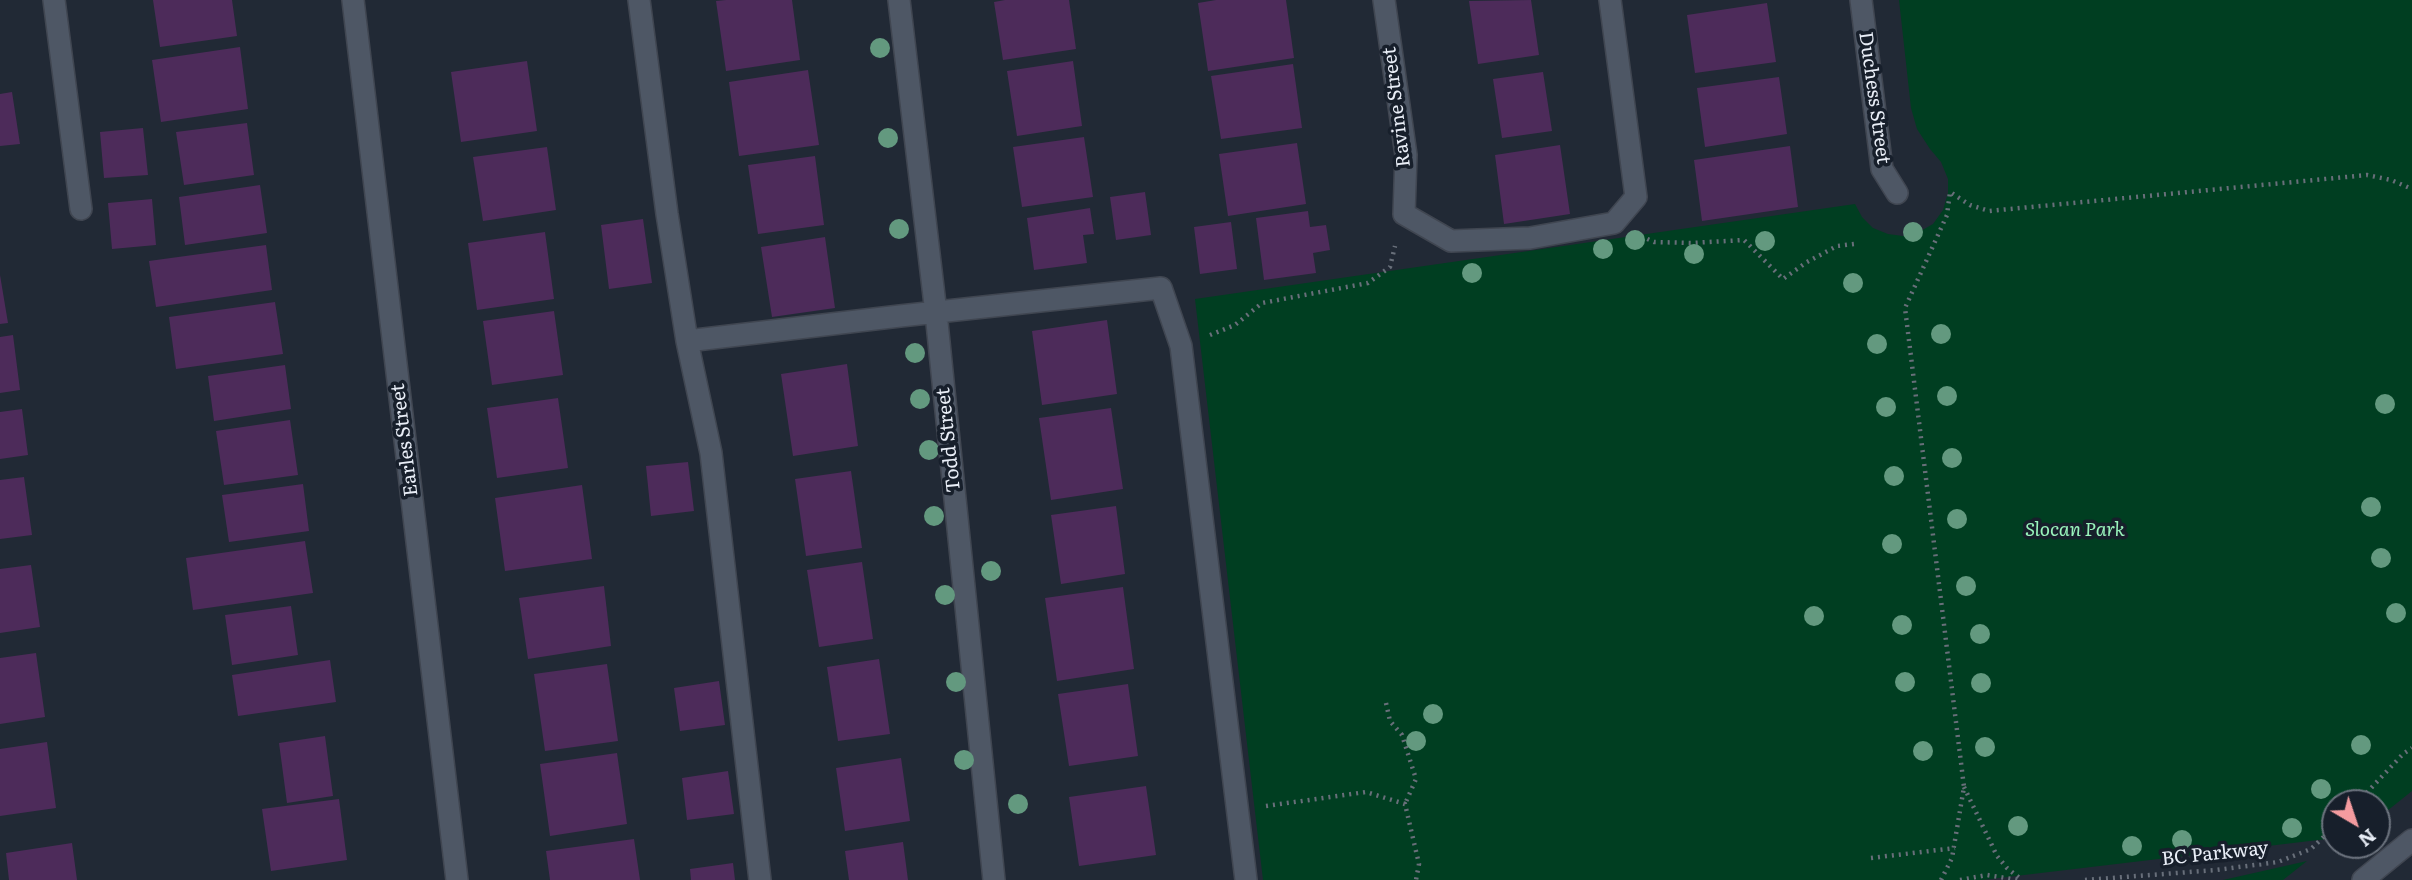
<!DOCTYPE html>
<style>
body{margin:0}
#map{position:relative;width:2412px;height:880px;overflow:hidden;background:#212935;font-family:Literata,serif}
canvas{display:block}
.north{position:absolute;left:2321px;top:789px;width:70px;height:70px;box-sizing:border-box;background:#171f2b;border:2px solid #6b727d;border-radius:50%;rotate:141deg;font-size:19px;font-weight:700;line-height:28px;text-align:center;color:#e9eef7}
.north::after{content:'';display:block;margin:auto;width:24px;height:32px;background:#f49b9f;clip-path:polygon(50% 0,100% 100%,50% 72%,0 100%)}
</style>
<div id="map">
<canvas width="2412" height="880"></canvas>
<div class="north">N</div>
</div>
<script>
const ctx = document.querySelector('canvas').getContext('2d');
ctx.lineJoin = 'round';
function fillPath(path, color) {
  ctx.fillStyle = color;
  ctx.fill(path, 'evenodd');
}
function toPath(rows) {
  const path = new Path2D();
  for (const r of rows) {
    path.moveTo(r[0], r[1]);
    for (let i = 2; i < r.length; i += 2) path.lineTo(r[i], r[i + 1]);
  }
  return path;
}
function strokePath(path, color, width, dash) {
  ctx.strokeStyle = color;
  ctx.lineWidth = width;
  ctx.lineCap = dash ? 'butt' : 'round';
  ctx.setLineDash(dash || []);
  ctx.stroke(path);
}
function drawText(font, color, halo, rows, align = 'center') {
  ctx.font = font + ' Literata,serif';
  ctx.lineWidth = 7;
  ctx.setLineDash([]);
  ctx.textBaseline = 'middle';
  ctx.strokeStyle = halo;
  ctx.fillStyle = color;
  for (const [text, x, y, turn = 0] of rows) {
    ctx.save();
    ctx.translate(x, y);
    ctx.rotate((+turn || 0) * Math.PI / 180);
    ctx.textAlign = isNaN(turn) ? turn : align;
    if (halo) ctx.strokeText(text, 0, 0);
    ctx.fillText(text, 0, 0);
    ctx.restore();
  }
}
fillPath(toPath([
 [1899,0,2412,0,2412,791,2377,819,2377,803,2335,803,2335,838,1982,880,1263,880,1195,299,1855,204,1862,217,1873,228,1888,234,1903,236,1919,232,1933,224,1943,210,1948,193,1948,179,1941,162,1930,149,1917,129,1911,108],
 [2307,861,2283,880,2223,880]
]), '#003e21');
fillPath(toPath([
 [153,0,232,0,237,36,160,47],
 [726,0,792,0,800,60,726,71,716,1],
 [1005,0,1069,0,1076,49,1003,60,994,2],
 [1216,0,1286,0,1294,58,1208,71,1198,3],
 [1531,0,1539,55,1478,64,1469,1],
 [1767,3,1776,62,1695,73,1687,15],
 [240,47,248,109,161,122,152,60],
 [527,61,537,131,461,142,451,72],
 [1073,61,1082,126,1017,136,1007,71],
 [1293,64,1302,128,1221,139,1211,76],
 [808,70,819,145,739,156,729,82],
 [1543,72,1552,131,1502,138,1493,79],
 [1779,77,1787,134,1705,147,1697,88],
 [12,92,20,144,0,146,0,94],
 [247,123,254,175,184,185,176,132],
 [143,128,148,175,104,178,100,132],
 [1084,137,1093,197,1022,207,1013,147],
 [1297,143,1306,204,1228,216,1219,154],
 [1560,145,1570,214,1504,224,1495,155],
 [1790,146,1798,207,1702,221,1694,160],
 [547,147,556,210,483,221,473,157],
 [815,156,824,225,758,234,748,165],
 [260,185,267,233,185,245,179,197],
 [1145,192,1151,235,1116,240,1110,197],
 [152,199,156,245,112,249,108,203],
 [1090,208,1094,234,1083,235,1087,263,1034,270,1027,218],
 [1308,211,1310,227,1326,225,1330,250,1313,253,1316,273,1264,280,1256,218],
 [643,219,652,283,609,289,601,225],
 [1231,222,1237,269,1200,274,1194,227],
 [545,232,554,299,477,310,468,243],
 [825,237,835,308,772,317,761,247],
 [266,245,272,290,156,307,149,261],
 [0,275,8,323,0,324],
 [275,302,283,354,176,369,169,317],
 [554,311,563,375,492,385,483,321],
 [1107,320,1117,394,1042,405,1032,331],
 [13,335,20,390,0,393,0,337],
 [847,364,858,446,793,456,781,374],
 [285,365,291,409,214,421,208,376],
 [558,398,568,468,497,478,487,408],
 [1111,408,1123,489,1051,500,1039,418],
 [22,409,28,455,0,459,0,412],
 [290,420,298,475,224,485,216,431],
 [688,462,694,511,651,516,646,466],
 [851,471,862,548,806,556,795,479],
 [24,477,32,535,0,539,0,480],
 [303,484,309,531,229,542,222,495],
 [582,485,592,559,505,571,495,498],
 [1116,506,1125,574,1061,584,1051,515],
 [305,541,313,593,193,610,186,558],
 [862,562,873,639,819,647,807,570],
 [31,565,40,627,0,633,0,569],
 [604,586,611,646,528,659,519,598],
 [1123,587,1134,669,1057,681,1045,598],
 [291,606,298,655,232,665,225,615],
 [36,653,45,717,0,724,0,658],
 [879,659,890,734,838,741,827,667],
 [330,660,336,702,238,716,232,675],
 [607,664,618,741,545,751,534,674],
 [719,681,725,725,680,731,674,688],
 [1128,684,1138,756,1069,766,1058,694],
 [325,736,333,796,287,803,279,743],
 [47,742,56,808,0,816,0,749],
 [617,753,627,824,550,836,540,764],
 [901,758,910,821,845,831,836,768],
 [728,771,734,814,687,820,682,778],
 [1146,786,1156,855,1079,866,1069,797],
 [339,799,347,860,271,871,262,809],
 [634,839,640,880,550,880,546,851],
 [903,842,908,880,849,880,845,851],
 [72,843,77,880,9,880,6,853],
 [733,863,735,880,691,880,690,869]
]), '#4d2b5a');
const minor = toPath([
 [54,0,81,209],
 [353,0,457,880],
 [639,0,667,214,687,341,711,453,760,880],
 [899,0,936,313,994,880],
 [1384,0,1406,155,1404,214,1451,241,1530,238,1614,223,1636,197,1610,0],
 [1861,0,1882,169,1897,193],
 [687,341,900,316,1161,288,1181,346,1246,880],
 [2363,880,2412,840]
]);
strokePath(minor, '#404651', 24);
strokePath(toPath([
 [1641,236,1654,242,1691,243,1744,240,1783,279,1807,262,1837,246,1854,244],
 [1210,335,1235,325,1262,303,1368,283,1390,267,1395,246],
 [1386,703,1390,721,1402,735,1416,779,1405,804],
 [1964,787,1997,856,2007,868,2022,880],
 [2357,803,2403,754,2412,748],
 [1266,806,1366,792,1405,804,1419,864,1416,880],
 [1871,858,1955,848],
 [1941,880,1952,858,1964,787,1905,308,1947,215,1950,192,1970,205,1989,211,2367,175,2391,180,2412,189],
 [1960,880,1987,875,2018,880],
 [2085,880,2216,870,2278,862,2311,849,2335,826]
]), '#686f7a', 4.5, [2, 5]);
strokePath(minor, '#4e5765', 21);
ctx.fillStyle = '#63997f';
for (const [x, y] of [
 [880,48],
 [888,138],
 [899,229],
 [1913,232],
 [1635,240],
 [1765,241],
 [1603,249],
 [1694,254],
 [1472,273],
 [1853,283],
 [1941,334],
 [1877,344],
 [915,353],
 [1947,396],
 [920,399],
 [2385,404],
 [1886,407],
 [929,450],
 [1952,458],
 [1894,476],
 [2371,507],
 [934,516],
 [1957,519],
 [1892,544],
 [2381,558],
 [991,571],
 [1966,586],
 [945,595],
 [2396,613],
 [1814,616],
 [1902,625],
 [1980,634],
 [956,682],
 [1905,682],
 [1981,683],
 [1433,714],
 [1416,741],
 [2361,745],
 [1985,747],
 [1923,751],
 [964,760],
 [2321,789],
 [1018,804],
 [2018,826],
 [2292,828],
 [2182,840],
 [2132,846]
]) {
  ctx.beginPath();
  ctx.arc(x, y, 10, 0, 2 * Math.PI);
  ctx.fill();
}
drawText('19px', '#e9eef7', '#171f2b', [
 ["Duchess Street",1874,98,82],
 ["Ravine Street",1397,107,-97],
 ["Earles Street",405,440,-97],
 ["Todd Street",949,440,-96],
 ["BC Parkway",2215,854,-6]
]);
drawText('italic 19px', '#99f4bc', '#171f2b', [
 ["Slocan Park",2075,530]
]);
</script>
